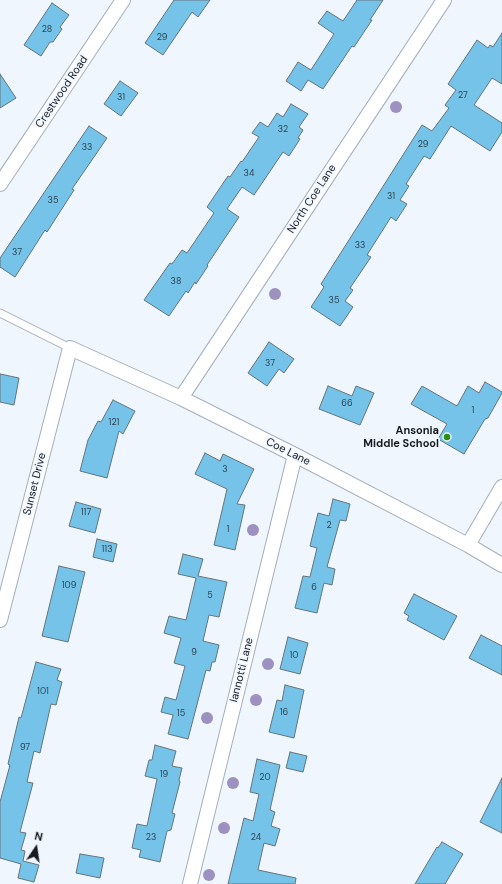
<!DOCTYPE html>
<style>
body{margin:0}
#map{position:relative;width:502px;height:884px;overflow:hidden;background:#eff6fe;font-family:"DM Sans",sans-serif}
canvas{display:block}
.north{position:absolute;left:16px;top:828px;width:40px;height:40px;-webkit-text-stroke:3px #eff6fe;paint-order:stroke;rotate:13deg;font-size:11px;font-weight:700;line-height:16px;text-align:center;color:#161a1f}
.north::after{content:'';display:block;margin:auto;width:14px;height:18px;background:#161a1f;clip-path:polygon(50% 0,100% 100%,50% 72%,0 100%)}
</style>
<div id="map">
<canvas width="502" height="884"></canvas>
<div class="north">N</div>
</div>
<script>
const ctx = document.querySelector('canvas').getContext('2d');
ctx.lineJoin = 'round';
function fillPath(path, color) {
  ctx.fillStyle = color;
  ctx.fill(path, 'evenodd');
}
function toPath(rows) {
  const path = new Path2D();
  for (const r of rows) {
    path.moveTo(r[0], r[1]);
    for (let i = 2; i < r.length; i += 2) path.lineTo(r[i], r[i + 1]);
  }
  return path;
}
function strokePath(path, color, width, dash) {
  ctx.strokeStyle = color;
  ctx.lineWidth = width;
  ctx.lineCap = dash ? 'butt' : 'round';
  ctx.setLineDash(dash || []);
  ctx.stroke(path);
}
function drawText(font, color, halo, rows, align = 'center') {
  ctx.font = font + ' "DM Sans",sans-serif';
  ctx.lineWidth = 3.5;
  ctx.setLineDash([]);
  ctx.textBaseline = 'middle';
  ctx.strokeStyle = halo;
  ctx.fillStyle = color;
  for (const [text, x, y, turn = 0] of rows) {
    ctx.save();
    ctx.translate(x, y);
    ctx.rotate((+turn || 0) * Math.PI / 180);
    ctx.textAlign = isNaN(turn) ? turn : align;
    if (halo) ctx.strokeText(text, 0, 0);
    ctx.fillText(text, 0, 0);
    ctx.restore();
  }
}
const building = toPath([
 [174,0,210,0,198,17,192,12,163,55,145,43,174,0],
 [357,0,383,0,370,20,372,20,354,47,352,46,323,89,308,80,301,91,286,81,298,62,311,70,334,34,318,23,327,11,343,21,357,0],
 [52,3,69,15,60,27,62,29,53,42,50,42,41,56,24,45,52,3],
 [502,33,502,84,492,78,474,105,502,123,502,132,490,151,451,126,430,159,424,156,406,184,409,186,400,200,407,204,396,221,391,217,367,255,371,257,350,288,353,290,345,301,353,307,340,326,311,307,324,287,321,284,422,125,432,131,449,108,445,105,456,90,448,84,477,40,488,48,490,45,493,47,502,33],
 [0,74,16,98,0,108,0,74],
 [120,81,138,93,121,116,104,104,120,81],
 [291,104,308,114,299,127,303,130,298,138,300,139,289,156,283,152,254,195,242,187,227,209,239,217,207,265,208,266,196,284,195,282,188,293,186,291,169,316,144,300,170,263,172,264,182,250,187,253,214,213,207,207,228,176,230,177,241,161,242,162,259,137,252,133,260,122,268,127,277,113,283,117,291,104],
 [89,126,107,138,72,189,74,190,47,232,45,230,15,277,0,267,0,258,89,126],
 [269,342,294,359,284,373,279,369,267,386,248,373,269,342],
 [0,374,19,378,14,405,0,402,0,374],
 [485,382,502,392,502,393,488,418,485,419,464,454,438,439,447,424,411,404,422,386,457,406,468,386,479,393,485,382],
 [328,386,352,396,356,386,374,393,360,425,319,409,328,386],
 [113,400,135,411,123,434,119,431,107,478,80,471,88,440,98,421,101,422,113,400],
 [205,453,220,461,223,454,254,469,237,504,245,505,235,550,214,545,227,489,195,474,205,453],
 [333,499,350,504,346,521,340,520,327,567,335,569,332,585,324,583,317,613,295,608,303,576,310,577,317,548,310,546,318,513,329,516,333,499],
 [76,502,101,509,95,533,69,526,76,502],
 [97,539,117,544,113,562,93,557,97,539],
 [183,554,203,559,198,576,227,582,219,617,209,615,203,641,219,645,215,662,212,662,210,671,206,670,188,739,168,734,173,715,161,712,165,697,176,700,185,666,174,663,181,638,164,633,169,616,186,620,196,578,178,574,183,554],
 [59,566,85,572,68,642,42,636,59,566],
 [414,594,457,616,444,640,407,620,409,616,404,613,414,594],
 [481,635,502,646,502,675,469,658,481,635],
 [288,637,308,643,300,674,280,669,288,637],
 [36,662,61,669,57,680,62,682,56,705,51,704,40,753,34,751,27,782,33,783,20,832,26,833,21,850,25,851,23,861,39,865,34,882,18,878,21,864,0,858,0,802,10,765,8,764,19,717,21,718,36,662],
 [285,685,304,690,294,738,269,732,277,700,282,701,285,685],
 [155,745,176,751,172,766,182,768,179,780,180,782,172,813,175,814,171,830,167,831,160,862,139,857,141,850,132,848,137,824,147,826,157,779,145,776,149,760,152,760,155,745],
 [290,752,307,756,303,772,286,768,290,752],
 [257,759,280,765,270,810,275,812,271,826,280,829,275,846,264,843,258,870,296,878,295,884,228,884,244,818,253,821,259,794,250,792,257,759],
 [502,778,502,833,480,822,502,778],
 [442,842,463,854,445,884,415,884,437,847,438,848,442,842],
 [80,854,104,858,100,878,76,873,80,854]
]);
fillPath(building, '#75c3e8');
strokePath(building, '#64747c', 1);
const lane = toPath([
 [0,313,70,348]
]);
const street = toPath([
 [0,184,123,0],
 [181,398,444,0],
 [468,545,502,487],
 [0,620,70,348,181,398,295,455,468,545,502,565],
 [190,884,295,455]
]);
strokePath(lane, '#a4afbc', 9);
strokePath(street, '#a4afbc', 16);
strokePath(lane, '#fff', 7);
strokePath(street, '#fff', 14);
ctx.fillStyle = '#9d91c0';
for (const [x, y] of [
 [396,107],
 [275,294],
 [253,530],
 [268,664],
 [256,700],
 [207,718],
 [233,783],
 [224,828],
 [209,875]
]) {
  ctx.beginPath();
  ctx.arc(x, y, 6, 0, 2 * Math.PI);
  ctx.fill();
}
for (const [x, y, r, color] of [
 [447,437,4,"#2b900f"]
]) {
  const dot = new Path2D();
  dot.arc(x, y, r, 0, 2 * Math.PI);
  ctx.fillStyle = color;
  ctx.fill(dot);
  strokePath(dot, '#eff6fe', 1.5);
}
drawText('9px', '#2e4451', null, [
 ["28",47,30],
 ["29",162,38],
 ["27",463,96],
 ["31",121,98],
 ["32",283,130],
 ["29",423,145],
 ["33",87,148],
 ["34",249,174],
 ["31",391,197],
 ["35",53,201],
 ["33",360,246],
 ["37",17,253],
 ["38",176,282],
 ["35",334,301],
 ["37",270,364],
 ["66",347,404],
 ["1",473,411],
 ["121",114,423],
 ["3",225,470],
 ["117",86,513],
 ["2",329,526],
 ["1",228,530],
 ["113",107,550],
 ["109",69,586],
 ["6",314,588],
 ["5",210,596],
 ["9",194,653],
 ["10",294,656],
 ["101",43,692],
 ["16",284,713],
 ["15",181,714],
 ["97",25,748],
 ["19",164,775],
 ["20",265,778],
 ["23",151,838],
 ["24",256,838]
]);
drawText('11px', '#161a1f', '#eff6fe', [
 ["Crestwood Road",62,92,-56],
 ["North Coe Lane",312,199,-57],
 ["Coe Lane",288,452,27],
 ["Sunset Drive",35,484,-76],
 ["Iannotti Lane",242,670,-76]
]);
drawText('bold 11px', '#161a1f', '#eff6fe', [
 ["Ansonia",439,431],
 ["Middle School",439,444]
], 'right');
</script>
